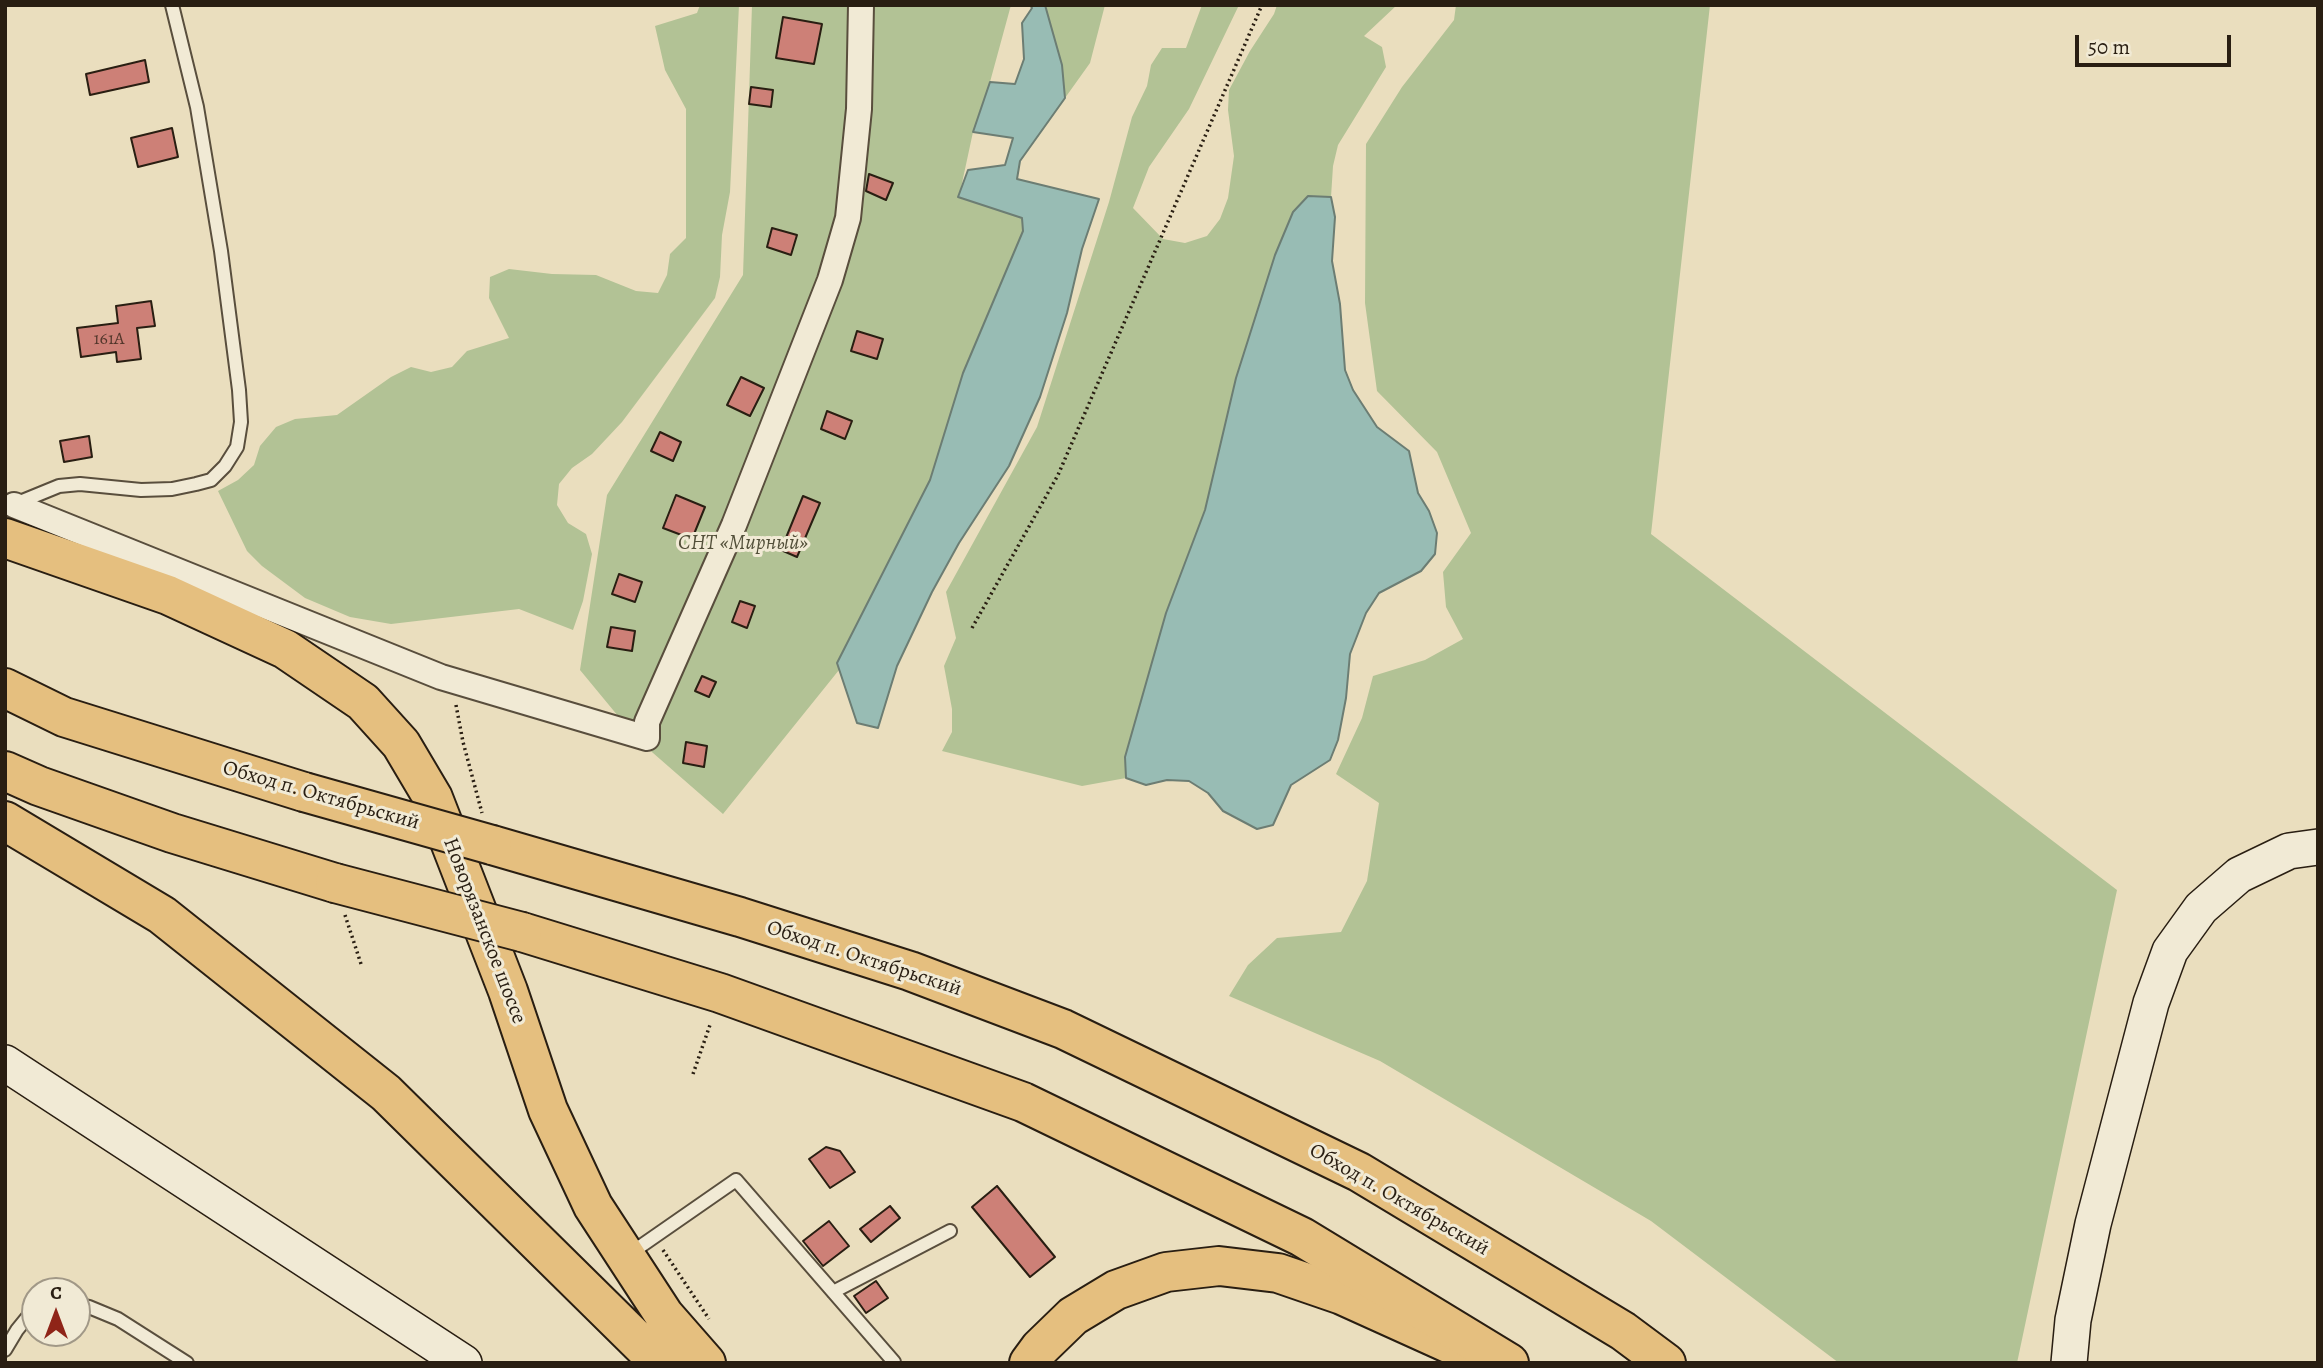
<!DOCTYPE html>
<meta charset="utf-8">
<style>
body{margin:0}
#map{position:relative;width:2323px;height:1368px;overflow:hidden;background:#eadebe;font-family:Alegreya,serif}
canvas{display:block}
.frame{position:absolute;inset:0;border:7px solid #291e12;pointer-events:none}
.north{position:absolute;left:21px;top:1277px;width:70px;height:70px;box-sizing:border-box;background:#f1ead5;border:2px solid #a19887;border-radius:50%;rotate:0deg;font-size:19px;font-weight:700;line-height:28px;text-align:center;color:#291e12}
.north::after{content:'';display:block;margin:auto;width:24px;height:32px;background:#8f2418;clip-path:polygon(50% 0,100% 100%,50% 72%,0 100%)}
.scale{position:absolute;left:2075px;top:35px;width:156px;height:32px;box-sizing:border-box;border:4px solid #291e12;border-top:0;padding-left:9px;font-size:21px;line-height:24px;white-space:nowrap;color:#291e12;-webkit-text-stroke:5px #f1ead5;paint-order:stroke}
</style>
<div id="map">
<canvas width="2323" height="1368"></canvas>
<div class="frame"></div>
<div class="north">С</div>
<div class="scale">50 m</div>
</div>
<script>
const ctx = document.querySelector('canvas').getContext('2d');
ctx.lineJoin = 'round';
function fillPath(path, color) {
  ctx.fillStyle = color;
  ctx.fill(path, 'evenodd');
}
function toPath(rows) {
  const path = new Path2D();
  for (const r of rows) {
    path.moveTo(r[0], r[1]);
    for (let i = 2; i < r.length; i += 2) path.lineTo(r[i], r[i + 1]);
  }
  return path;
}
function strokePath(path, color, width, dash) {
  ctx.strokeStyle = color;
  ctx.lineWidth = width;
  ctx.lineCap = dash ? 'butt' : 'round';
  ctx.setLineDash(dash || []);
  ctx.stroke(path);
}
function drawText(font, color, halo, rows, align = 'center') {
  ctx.font = font + ' Alegreya,serif';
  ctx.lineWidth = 6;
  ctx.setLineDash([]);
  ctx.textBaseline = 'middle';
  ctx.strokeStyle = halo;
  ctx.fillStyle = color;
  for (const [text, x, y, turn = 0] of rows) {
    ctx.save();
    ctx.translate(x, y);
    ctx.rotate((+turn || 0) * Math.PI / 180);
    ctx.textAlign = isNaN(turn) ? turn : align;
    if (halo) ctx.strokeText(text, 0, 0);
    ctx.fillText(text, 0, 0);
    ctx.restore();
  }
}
fillPath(toPath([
 [700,5,739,5,730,192,722,235,720,277,715,298,622,422,592,454,572,468,559,484,557,505,568,523,586,534,592,554,583,601,573,630,519,609,391,624,350,617,305,598,262,566,247,551,218,491,238,480,254,465,260,446,276,427,295,419,337,415,391,377,411,367,431,372,452,367,467,351,509,338,489,298,490,277,509,269,552,274,596,275,636,291,658,293,667,275,670,254,686,238,686,109,665,70,655,26,697,13],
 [752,5,1011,5,990,82,973,132,959,197,1022,218,1023,231,963,373,930,480,839,670,723,814,637,739,580,670,607,495,743,275],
 [1045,5,1105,5,1090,63,1065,98,1062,65],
 [1202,5,1239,5,1189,109,1149,167,1133,208,1163,239,1185,243,1207,236,1220,219,1228,198,1234,156,1228,110,1229,90,1250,51,1274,14,1277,5,1397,5,1364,36,1382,47,1386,67,1338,145,1333,166,1331,197,1307,197,1205,510,1166,613,1125,756,1126,778,1082,786,942,751,952,732,952,709,944,666,956,638,946,592,1037,427,1109,202,1132,117,1147,86,1151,65,1162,48,1186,48],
 [1456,5,1710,5,1651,534,2117,890,2017,1363,1839,1363,1651,1221,1380,1061,1229,996,1248,965,1277,938,1341,932,1367,881,1379,803,1336,774,1362,718,1373,676,1425,660,1463,639,1446,607,1443,572,1471,533,1437,452,1377,391,1365,303,1366,144,1402,87,1454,20]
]), '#b2c295');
const water = toPath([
 [1030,5,1045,5,1062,65,1065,98,1020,161,1017,179,1099,199,1082,249,1067,313,1040,397,1009,466,959,543,932,592,897,666,878,728,857,723,837,663,930,480,963,373,1023,231,1022,218,958,197,968,170,1005,165,1013,138,973,132,990,82,1015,84,1024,59,1022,23,1032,8,1030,5],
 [1308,196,1331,197,1335,217,1332,261,1340,304,1345,370,1353,390,1377,427,1409,451,1418,493,1429,511,1437,533,1435,554,1421,571,1379,593,1366,613,1350,654,1346,698,1338,740,1330,760,1291,785,1273,825,1257,829,1223,811,1208,793,1189,781,1167,780,1146,785,1126,778,1125,757,1166,613,1205,510,1236,378,1275,255,1293,212,1308,196]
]);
fillPath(water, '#98bcb4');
strokePath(water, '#6c7d73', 2);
const building = toPath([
 [783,17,822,24,814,64,776,58,783,17],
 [145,60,149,82,90,95,86,74,145,60],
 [751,87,773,90,771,107,749,104,751,87],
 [172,128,178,157,138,167,131,138,172,128],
 [869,174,893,183,886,200,866,191,869,174],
 [772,228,797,235,791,255,767,247,772,228],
 [151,301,155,326,137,328,141,359,117,362,116,352,81,357,77,328,118,323,116,306,151,301],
 [857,331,883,339,877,359,851,351,857,331],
 [741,377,764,388,750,416,727,405,741,377],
 [827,411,852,421,845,439,821,429,827,411],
 [660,432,681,442,673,461,651,451,660,432],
 [89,436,92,457,64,462,60,441,89,436],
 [676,495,705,507,692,539,663,528,676,495],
 [803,496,820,503,797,557,781,550,803,496],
 [619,574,642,582,635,602,612,594,619,574],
 [740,601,755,606,747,628,732,622,740,601],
 [611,627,635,631,632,651,607,647,611,627],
 [702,676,716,682,709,697,695,691,702,676],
 [686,742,707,746,704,767,683,763,686,742],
 [826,1147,840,1151,855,1172,830,1188,809,1159,826,1147],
 [997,1186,1055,1257,1030,1277,972,1207,997,1186],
 [890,1206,900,1218,871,1242,860,1229,890,1206],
 [829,1221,849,1246,823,1266,803,1241,829,1221],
 [876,1281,888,1298,866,1313,854,1296,876,1281]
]);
fillPath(building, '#cd8077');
strokePath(building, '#291e12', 2);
const lane = toPath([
 [15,504,59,486,80,484,141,490,172,489,196,484,211,480,225,466,237,447,241,422,239,390,221,251,197,107,172,5],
 [628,1255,736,1180,894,1362],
 [833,1292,950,1231],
 [77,1305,89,1307,118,1319,187,1363],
 [5,1350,17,1330,30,1314,35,1312]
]);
const street = toPath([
 [14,505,441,677,647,738,647,722,734,525,830,280,848,218,859,109,861,5]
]);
const secondary = toPath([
 [5,1063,464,1363],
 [2069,1363,2073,1320,2093,1224,2151,1003,2170,951,2201,908,2239,875,2289,851,2318,847]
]);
const primary = toPath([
 [5,538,168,595,285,649,363,702,401,744,433,798,508,991,548,1110,593,1206,664,1315,706,1363],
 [5,821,162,915,386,1093,660,1363],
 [1029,1363,1040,1348,1073,1316,1116,1290,1166,1272,1219,1266,1278,1273,1342,1295,1457,1347]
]);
const highway = toPath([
 [5,688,64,717,304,792],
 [5,771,39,786,172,833,335,883],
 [492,845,740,917,910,971,1063,1029,1359,1172,1623,1331,1666,1363],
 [522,932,720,993,1023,1102,1302,1237,1509,1363]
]);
strokePath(lane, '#594e3d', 16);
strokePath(street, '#594e3d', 28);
strokePath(secondary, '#291e12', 38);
strokePath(primary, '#291e12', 42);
strokePath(highway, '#291e12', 42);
strokePath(toPath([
 [972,628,1058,475,1262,5],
 [456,705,463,742,482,813],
 [345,915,361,964],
 [693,1074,711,1022],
 [663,1250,709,1319]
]), '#291e12', 3.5, [2, 3.5]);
strokePath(lane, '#f1ead5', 12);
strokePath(street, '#f1ead5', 24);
strokePath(secondary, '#f1ead5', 35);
strokePath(primary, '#e5bf7f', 38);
strokePath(highway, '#e5bf7f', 38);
const highwayBridge = toPath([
 [304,792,492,845],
 [335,883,522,932]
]);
strokePath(highwayBridge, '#291e12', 42, []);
strokePath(highwayBridge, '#e5bf7f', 38);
drawText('18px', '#52362b', null, [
 ["161А",109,340]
]);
drawText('italic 21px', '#524f39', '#f1ead5', [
 ["СНТ «Мирный»",743,544]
]);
drawText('21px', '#291e12', '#f1ead5', [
 ["Обход п. Октябрьский",321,796,16],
 ["Новорязанское шоссе",484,931,69],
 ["Обход п. Октябрьский",864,959,18],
 ["Обход п. Октябрьский",1399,1200,30]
]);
</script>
